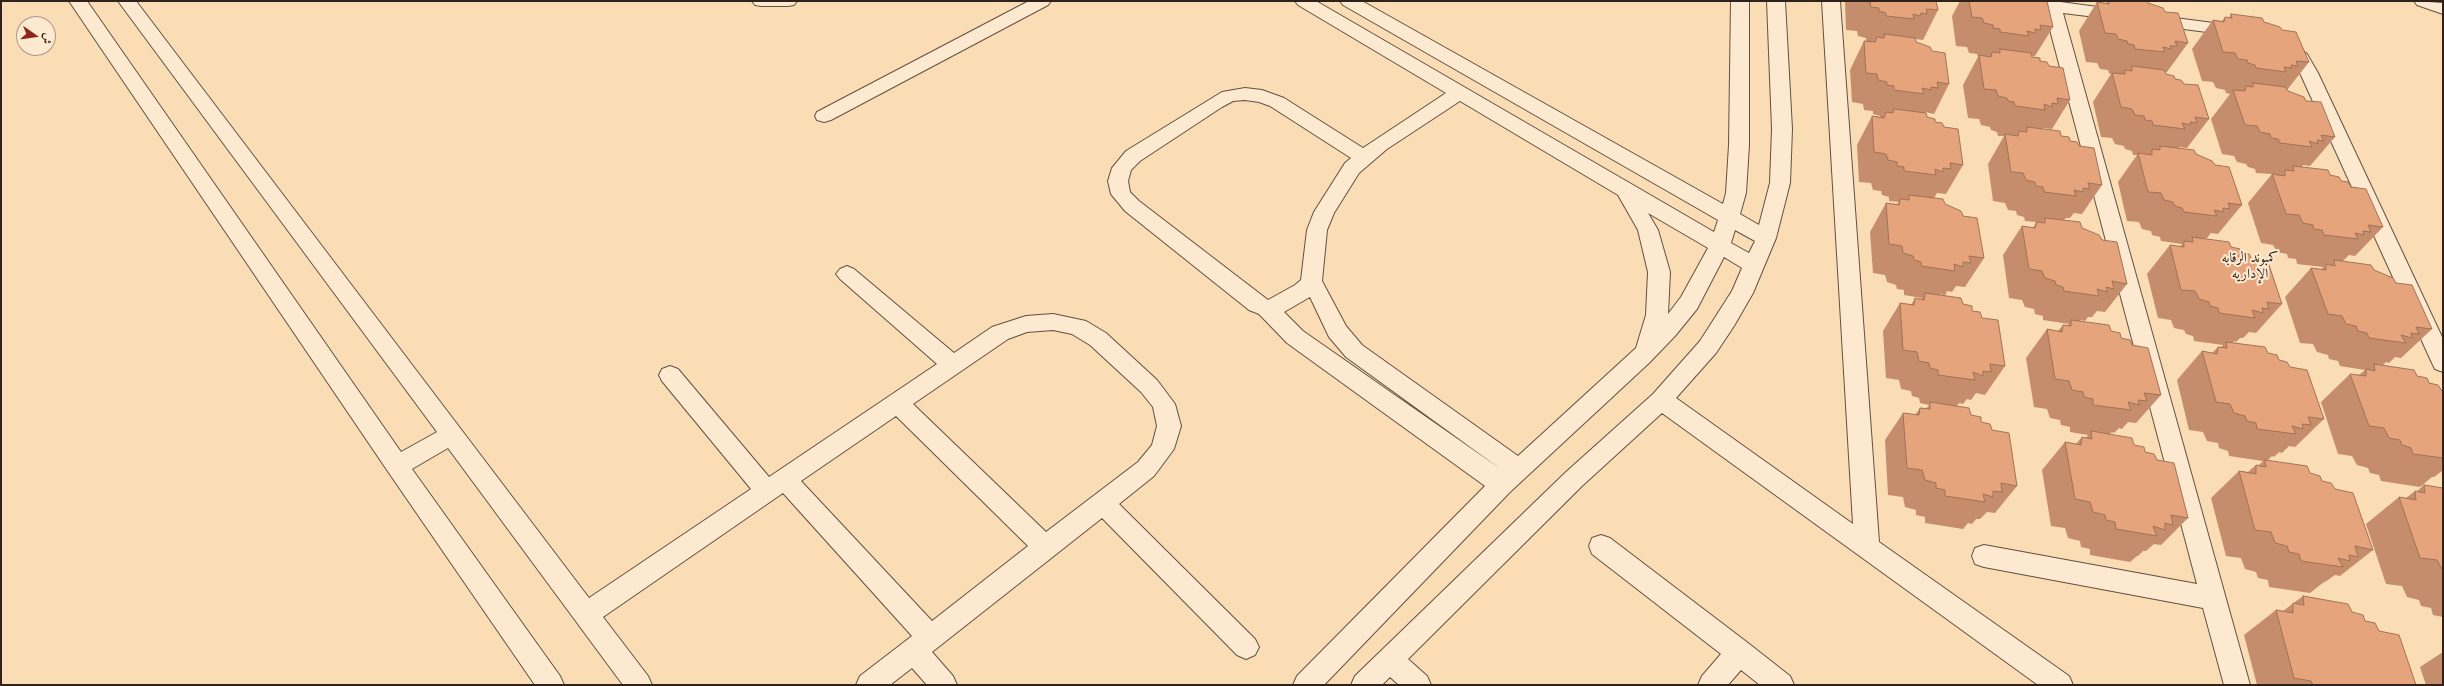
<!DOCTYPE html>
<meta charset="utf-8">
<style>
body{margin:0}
#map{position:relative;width:2444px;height:686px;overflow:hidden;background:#faddb5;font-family:Cardo,Amiri,serif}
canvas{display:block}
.frame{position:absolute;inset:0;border:2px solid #2f211c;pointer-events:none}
.north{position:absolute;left:16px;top:16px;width:40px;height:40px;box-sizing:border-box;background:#fce9cf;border:1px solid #aa9987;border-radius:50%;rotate:103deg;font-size:11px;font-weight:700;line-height:16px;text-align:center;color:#2f211c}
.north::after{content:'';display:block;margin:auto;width:14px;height:18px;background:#8f2418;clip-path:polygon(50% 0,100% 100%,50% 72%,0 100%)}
</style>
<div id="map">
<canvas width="2444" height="686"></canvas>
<div class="frame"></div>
<div class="north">ش</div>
</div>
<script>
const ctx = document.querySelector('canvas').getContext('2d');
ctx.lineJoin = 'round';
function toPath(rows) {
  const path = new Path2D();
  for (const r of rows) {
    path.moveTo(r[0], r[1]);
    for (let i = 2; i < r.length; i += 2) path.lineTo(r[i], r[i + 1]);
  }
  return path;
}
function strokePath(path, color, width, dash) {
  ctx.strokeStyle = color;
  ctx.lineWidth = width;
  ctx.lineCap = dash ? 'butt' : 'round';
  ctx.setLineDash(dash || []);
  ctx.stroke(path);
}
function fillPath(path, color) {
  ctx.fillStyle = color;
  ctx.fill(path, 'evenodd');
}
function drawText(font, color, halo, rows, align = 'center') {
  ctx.font = font + ' Cardo,Amiri,serif';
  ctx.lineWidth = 4;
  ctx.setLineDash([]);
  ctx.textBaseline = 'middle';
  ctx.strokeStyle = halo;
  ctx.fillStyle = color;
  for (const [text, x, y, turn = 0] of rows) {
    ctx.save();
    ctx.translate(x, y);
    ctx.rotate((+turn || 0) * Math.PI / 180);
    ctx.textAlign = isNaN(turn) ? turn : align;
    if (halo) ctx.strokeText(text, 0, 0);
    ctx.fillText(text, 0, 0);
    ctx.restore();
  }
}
const minor = toPath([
 [69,1,87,1,401,452,437,432,118,1,136,1,589,598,751,489,662,381,659,375,662,369,670,366,678,369,769,477,937,364,840,279,836,274,840,269,847,266,854,269,954,353,992,327,1026,316,1053,314,1086,321,1106,333,1157,380,1175,404,1181,426,1174,449,1154,476,1119,504,1255,639,1259,647,1255,655,1246,659,1237,655,1102,518,932,652,953,676,957,685,927,685,912,668,890,685,856,685,860,676,912,636,783,493,603,617,648,676,652,685,623,685,448,448,412,469,560,676,564,685,535,685,389,473,69,1],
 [1053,330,1072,334,1090,345,1141,392,1153,407,1157,426,1152,445,1138,462,1046,532,913,404,1008,339,1027,332,1053,330],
 [896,416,1028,546,932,621,801,481,896,416],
 [752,1,797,1,794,5,788,6,761,6,755,5,752,1],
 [1029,1,1051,1,1048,5,831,120,824,122,817,120,815,116,817,112,1029,1],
 [1295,1,1316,1,1714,232,1718,220,1343,5,1340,1,1362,1,1723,204,1726,193,1729,145,1731,1,1749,1,1749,145,1746,193,1740,214,1759,225,1770,183,1772,129,1767,1,1785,1,1792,129,1790,183,1776,238,1753,293,1734,326,1716,353,1676,398,1853,524,1822,1,1840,1,1879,542,2069,676,2073,685,2038,685,1662,413,1582,486,1408,659,1427,676,1431,685,1399,685,1390,677,1382,685,1351,685,1355,676,1566,472,1653,394,1700,341,1732,291,1742,268,1724,257,1697,309,1675,336,1649,363,1510,492,1324,685,1293,685,1297,676,1485,486,1287,343,1259,314,1249,310,1125,211,1111,194,1108,181,1112,168,1126,151,1222,92,1245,88,1262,90,1284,98,1363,148,1446,93,1298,5,1295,1],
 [1245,100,1259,102,1270,106,1351,158,1345,163,1314,212,1307,230,1301,280,1295,285,1268,300,1139,201,1130,192,1128,181,1131,170,1140,161,1222,107,1233,101,1245,100],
 [1460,101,1618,195,1638,230,1648,272,1646,315,1636,348,1518,456,1362,345,1346,326,1322,281,1327,230,1334,213,1359,173,1387,149,1460,101],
 [1648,213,1708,248,1681,297,1668,314,1670,272,1658,230,1648,213],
 [1735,230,1755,241,1749,253,1731,243,1735,230],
 [1310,297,1329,337,1346,357,1502,470,1303,331,1284,312,1310,297],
 [2001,1,2053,1,2120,10,2126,11,2129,15,2126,19,2120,20,2063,13,2250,685,2224,685,2203,608,1984,567,1975,564,1972,556,1975,548,1984,545,2197,584,2045,11,2010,6,2004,5,2001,1],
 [2414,1,2443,3,2443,14,2417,5,2414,1],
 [2152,15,2237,26,2243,27,2246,31,2243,35,2237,36,2146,24,2143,20,2146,16,2152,15],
 [2285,40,2291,42,2307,54,2318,73,2443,339,2443,372,2435,369,2432,363,2300,73,2294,61,2276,46,2279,42,2285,40],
 [1601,535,1610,538,1748,643,1790,676,1794,685,1760,685,1741,670,1728,685,1698,685,1702,676,1721,654,1592,554,1589,546,1592,538,1601,535]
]);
strokePath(minor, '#625042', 2);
fillPath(minor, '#fce9cf');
fillPath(toPath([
 [1845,1,1936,1,1938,10,1923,40,1915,39,1916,42,1932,51,1949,84,1934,114,1925,112,1927,117,1944,127,1963,165,1946,194,1937,193,1934,198,1963,216,1984,258,1965,287,1956,286,1952,292,1947,291,1945,296,1941,294,1940,296,1963,304,1982,318,2005,366,1985,395,1976,393,1971,400,1967,399,1963,404,1959,403,1957,406,1971,415,1992,430,2017,486,1995,513,1987,512,1980,519,1976,519,1972,524,1968,523,1963,529,1925,523,1925,517,1916,515,1916,510,1905,507,1903,497,1888,495,1885,440,1903,413,1915,415,1920,408,1926,409,1929,405,1920,403,1919,398,1912,396,1911,391,1901,389,1899,380,1886,378,1883,331,1900,303,1911,305,1915,298,1921,299,1922,298,1904,295,1904,290,1897,289,1896,285,1887,282,1885,275,1873,273,1870,232,1886,203,1897,204,1899,202,1889,201,1889,197,1882,195,1881,191,1873,190,1871,183,1859,182,1857,145,1872,116,1880,117,1880,116,1873,114,1873,111,1864,110,1863,104,1852,102,1850,70,1864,41,1866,41,1866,38,1858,36,1857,31,1846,30],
 [1960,1,2047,1,2053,27,2035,56,2032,56,2032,57,2049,66,2070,100,2052,129,2043,128,2043,129,2061,136,2079,146,2102,185,2082,214,2074,213,2070,218,2066,218,2064,220,2082,228,2102,240,2127,284,2105,312,2097,311,2092,317,2088,317,2085,321,2081,320,2080,321,2111,331,2132,345,2161,395,2136,423,2128,422,2122,429,2119,428,2114,433,2112,432,2110,434,2134,445,2157,460,2188,518,2161,545,2154,544,2146,551,2143,551,2138,556,2137,556,2130,562,2090,555,2090,549,2081,547,2080,541,2068,538,2065,528,2051,526,2042,470,2065,442,2076,444,2082,437,2086,438,2088,435,2070,432,2070,427,2061,425,2060,420,2050,418,2047,409,2034,407,2026,358,2047,329,2058,331,2063,325,2067,326,2069,324,2043,320,2043,316,2035,314,2034,309,2025,307,2022,300,2009,298,2003,255,2022,226,2033,228,2036,222,2025,221,2024,217,2017,215,2016,211,2008,210,2005,203,1993,201,1988,164,2004,136,1998,136,1997,132,1991,130,1990,127,1981,125,1979,119,1968,118,1963,85,1978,57,1977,54,1969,53,1967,47,1956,46,1952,16],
 [2108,1,2147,1,2148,3,2165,12,2188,43,2167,72,2165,72,2166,74,2175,79,2209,119,2187,148,2179,147,2179,148,2196,154,2215,165,2242,205,2218,234,2211,233,2207,238,2203,238,2231,247,2241,253,2282,304,2256,333,2249,332,2243,338,2240,338,2236,342,2234,341,2233,343,2268,353,2290,367,2324,419,2295,447,2289,446,2282,453,2279,452,2274,457,2272,456,2268,460,2310,473,2335,489,2373,550,2340,576,2335,575,2325,582,2324,582,2310,593,2269,587,2268,580,2258,578,2256,572,2245,569,2241,558,2226,556,2211,498,2239,471,2248,472,2256,465,2258,466,2263,461,2229,456,2228,451,2219,448,2218,443,2207,441,2203,432,2189,430,2177,380,2202,351,2212,353,2218,347,2221,347,2223,345,2194,341,2193,336,2186,334,2184,330,2174,328,2171,320,2158,318,2147,274,2170,245,2180,247,2182,244,2161,241,2160,237,2152,235,2151,231,2142,229,2139,222,2127,221,2118,182,2137,155,2133,155,2132,151,2125,149,2124,146,2115,144,2112,138,2101,137,2093,102,2111,74,2109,73,2108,70,2100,69,2097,63,2086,62,2079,31,2097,2,2106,3],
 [2231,14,2264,22,2282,30,2309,62,2287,90,2288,91,2306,101,2335,137,2310,166,2303,165,2302,167,2330,175,2341,181,2383,227,2355,256,2349,255,2343,261,2374,270,2396,283,2432,329,2401,358,2395,357,2389,363,2386,362,2383,365,2417,376,2443,391,2443,471,2442,471,2434,477,2432,477,2420,487,2381,481,2379,475,2370,473,2368,468,2357,465,2352,456,2338,454,2321,402,2350,374,2359,375,2365,370,2340,366,2338,361,2329,359,2328,355,2317,352,2313,344,2300,343,2285,297,2311,268,2321,270,2323,267,2297,264,2296,259,2288,258,2287,254,2277,252,2273,245,2261,243,2248,203,2272,174,2256,173,2255,169,2248,167,2246,164,2237,162,2234,156,2222,154,2211,119,2230,94,2226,93,2225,90,2216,88,2213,82,2202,81,2192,49,2213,20,2222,21,2225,17,2229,18],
 [2424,485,2443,488,2443,617,2433,615,2431,608,2421,606,2419,600,2407,597,2402,586,2386,584,2366,524,2399,497,2406,498,2415,491,2416,492],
 [2303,596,2352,612,2379,631,2416,685,2257,685,2244,635,2276,610,2283,611],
 [2443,652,2443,685,2426,685,2420,667]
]), '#c58d6b');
const building = toPath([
 [1861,1,1936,1,1938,10,1926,9,1927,14,1921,13,1920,16,1913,14,1914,19,1886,16,1886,13,1879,11,1879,8,1871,7,1870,2,1861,1],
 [1969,1,2047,1,2053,27,2040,25,2041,30,2035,29,2035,33,2027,31,2029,36,2000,32,2000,29,1993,28,1993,25,1984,23,1982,18,1972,17,1969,1],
 [2109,1,2147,1,2148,3,2163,8,2165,12,2178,13,2188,43,2175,41,2177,46,2170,46,2171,49,2163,47,2165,52,2135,49,2134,45,2128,44,2127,41,2118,39,2116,34,2105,33,2097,2,2109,4,2109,1],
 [2231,14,2262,18,2264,22,2280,27,2282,30,2296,32,2309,62,2296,61,2298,66,2291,65,2292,68,2284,67,2286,72,2256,68,2255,65,2248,63,2247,60,2238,59,2235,53,2223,52,2213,20,2224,22,2225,17,2232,18,2231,14],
 [1885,34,1915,38,1916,42,1930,47,1932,51,1945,53,1949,84,1937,82,1938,88,1931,87,1931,90,1922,88,1924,94,1894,90,1894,86,1887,85,1887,82,1878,80,1877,74,1866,73,1864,41,1875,42,1877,37,1884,38,1885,34],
 [2000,49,2031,53,2032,57,2040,58,2040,61,2047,62,2049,66,2063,68,2070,100,2057,98,2058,104,2052,103,2052,107,2044,104,2045,110,2015,106,2014,102,2008,101,2007,98,1998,96,1996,90,1984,89,1979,55,1991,57,1992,52,2000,53,2000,49],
 [2132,66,2164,70,2166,74,2174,76,2175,79,2181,80,2184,84,2198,85,2209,119,2195,117,2197,123,2190,122,2191,125,2182,123,2185,129,2153,125,2152,121,2145,120,2144,116,2135,115,2132,109,2121,107,2112,73,2125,74,2125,70,2132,71,2132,66],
 [2253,83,2285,87,2288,91,2304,97,2306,101,2321,102,2335,137,2321,135,2324,141,2317,140,2318,144,2309,141,2312,147,2280,143,2278,139,2271,138,2270,134,2260,132,2257,126,2245,125,2233,90,2245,91,2246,86,2253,87,2253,83],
 [1894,109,1926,113,1927,117,1935,119,1935,122,1942,123,1944,127,1958,129,1963,165,1950,163,1951,169,1943,168,1943,172,1935,169,1936,175,1904,171,1904,167,1897,166,1897,162,1888,160,1886,154,1874,152,1872,116,1884,118,1886,112,1893,113,1894,109],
 [2027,127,2060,131,2061,136,2069,137,2070,141,2077,142,2079,146,2094,148,2102,185,2088,183,2090,189,2083,188,2083,192,2074,190,2076,196,2044,192,2043,187,2036,186,2035,182,2026,180,2023,173,2011,172,2005,134,2018,136,2019,131,2027,132,2027,127],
 [2160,146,2194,150,2196,154,2212,161,2215,165,2229,167,2242,205,2228,203,2230,209,2223,208,2223,212,2214,210,2217,216,2184,212,2182,208,2175,206,2173,202,2164,200,2161,193,2148,192,2138,153,2152,155,2152,149,2160,150,2160,146],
 [2293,166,2328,170,2330,175,2339,177,2341,181,2348,182,2351,187,2366,189,2383,227,2368,225,2371,232,2363,231,2364,235,2355,233,2358,239,2324,235,2322,230,2314,229,2313,225,2303,223,2299,215,2286,214,2272,174,2285,176,2285,170,2294,171,2293,166],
 [1909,195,1943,199,1945,204,1961,211,1963,216,1977,218,1984,258,1969,256,1971,263,1963,262,1963,267,1954,264,1955,271,1921,266,1921,262,1914,260,1913,256,1903,253,1902,246,1889,244,1886,203,1899,205,1900,199,1909,200,1909,195],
 [2045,218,2080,222,2082,228,2099,235,2102,240,2117,242,2127,284,2112,281,2114,289,2106,287,2107,292,2097,289,2099,296,2064,291,2063,287,2056,285,2055,281,2045,278,2042,271,2029,269,2022,226,2035,228,2037,222,2045,223,2045,218],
 [2192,237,2229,242,2231,247,2240,249,2241,253,2249,254,2252,260,2268,262,2282,304,2267,302,2269,309,2262,308,2263,313,2252,310,2255,318,2219,313,2218,308,2210,306,2209,302,2199,299,2195,291,2181,290,2170,245,2184,247,2184,241,2193,242,2192,237],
 [2334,260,2371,265,2374,270,2393,278,2396,283,2412,285,2432,329,2416,327,2419,334,2411,333,2412,338,2401,335,2406,343,2369,338,2367,333,2358,331,2356,326,2346,324,2342,316,2328,314,2311,268,2326,270,2326,264,2335,266,2334,260],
 [1925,293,1961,298,1963,304,1972,306,1972,311,1980,312,1982,318,1998,320,2005,366,1990,364,1991,372,1983,371,1983,376,1973,372,1975,380,1938,375,1938,370,1930,368,1929,363,1919,361,1917,352,1903,350,1900,303,1914,305,1915,298,1924,300,1925,293],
 [2071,320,2109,325,2111,331,2120,333,2121,338,2130,340,2132,345,2148,348,2161,395,2144,393,2147,401,2138,400,2139,405,2128,402,2131,410,2093,405,2093,399,2084,397,2083,392,2072,390,2069,381,2055,379,2047,329,2062,332,2063,325,2071,326,2071,320],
 [2226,342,2265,347,2268,353,2277,355,2279,360,2287,362,2290,367,2307,370,2324,419,2308,417,2311,425,2302,424,2303,429,2292,426,2296,434,2257,429,2256,423,2247,421,2245,416,2234,413,2230,404,2216,402,2202,351,2217,354,2218,347,2227,348,2226,342],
 [2374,364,2414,370,2417,376,2427,378,2429,383,2438,385,2442,391,2443,391,2443,458,2413,454,2411,448,2402,445,2400,440,2389,438,2384,428,2369,426,2350,374,2366,376,2366,369,2375,371,2374,364],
 [1930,402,1969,408,1971,415,1981,417,1981,422,1990,424,1992,430,2009,433,2017,486,2001,483,2002,492,1993,491,1993,497,1983,494,1985,502,1945,496,1945,490,1936,488,1936,483,1925,480,1922,470,1907,468,1903,413,1919,415,1920,408,1930,409,1930,402],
 [2091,431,2132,438,2134,445,2144,447,2145,452,2154,454,2157,460,2174,463,2188,518,2171,515,2173,525,2165,523,2165,530,2153,526,2157,536,2116,529,2115,522,2106,520,2105,515,2093,512,2090,502,2075,499,2065,442,2081,445,2082,437,2092,439,2091,431],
 [2265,460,2307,466,2310,473,2320,476,2322,481,2331,483,2335,489,2353,493,2373,550,2355,546,2358,557,2349,555,2350,561,2338,558,2343,567,2301,561,2299,554,2289,552,2287,546,2275,543,2271,532,2255,530,2239,471,2256,474,2256,465,2266,467,2265,460],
 [2424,485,2443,488,2443,571,2437,560,2420,558,2399,497,2416,500,2415,491,2425,493,2424,485],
 [2303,596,2348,604,2352,612,2363,615,2365,621,2375,623,2379,631,2399,635,2416,685,2313,685,2311,681,2294,678,2276,610,2293,613,2293,603,2304,605,2303,596]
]);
fillPath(building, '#e5a47c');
strokePath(building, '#a07357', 1);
drawText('14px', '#2f211c', '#fce9cf', [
 ["كمبوند الرقابه",2250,259],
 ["الإداريه",2250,275]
]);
</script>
